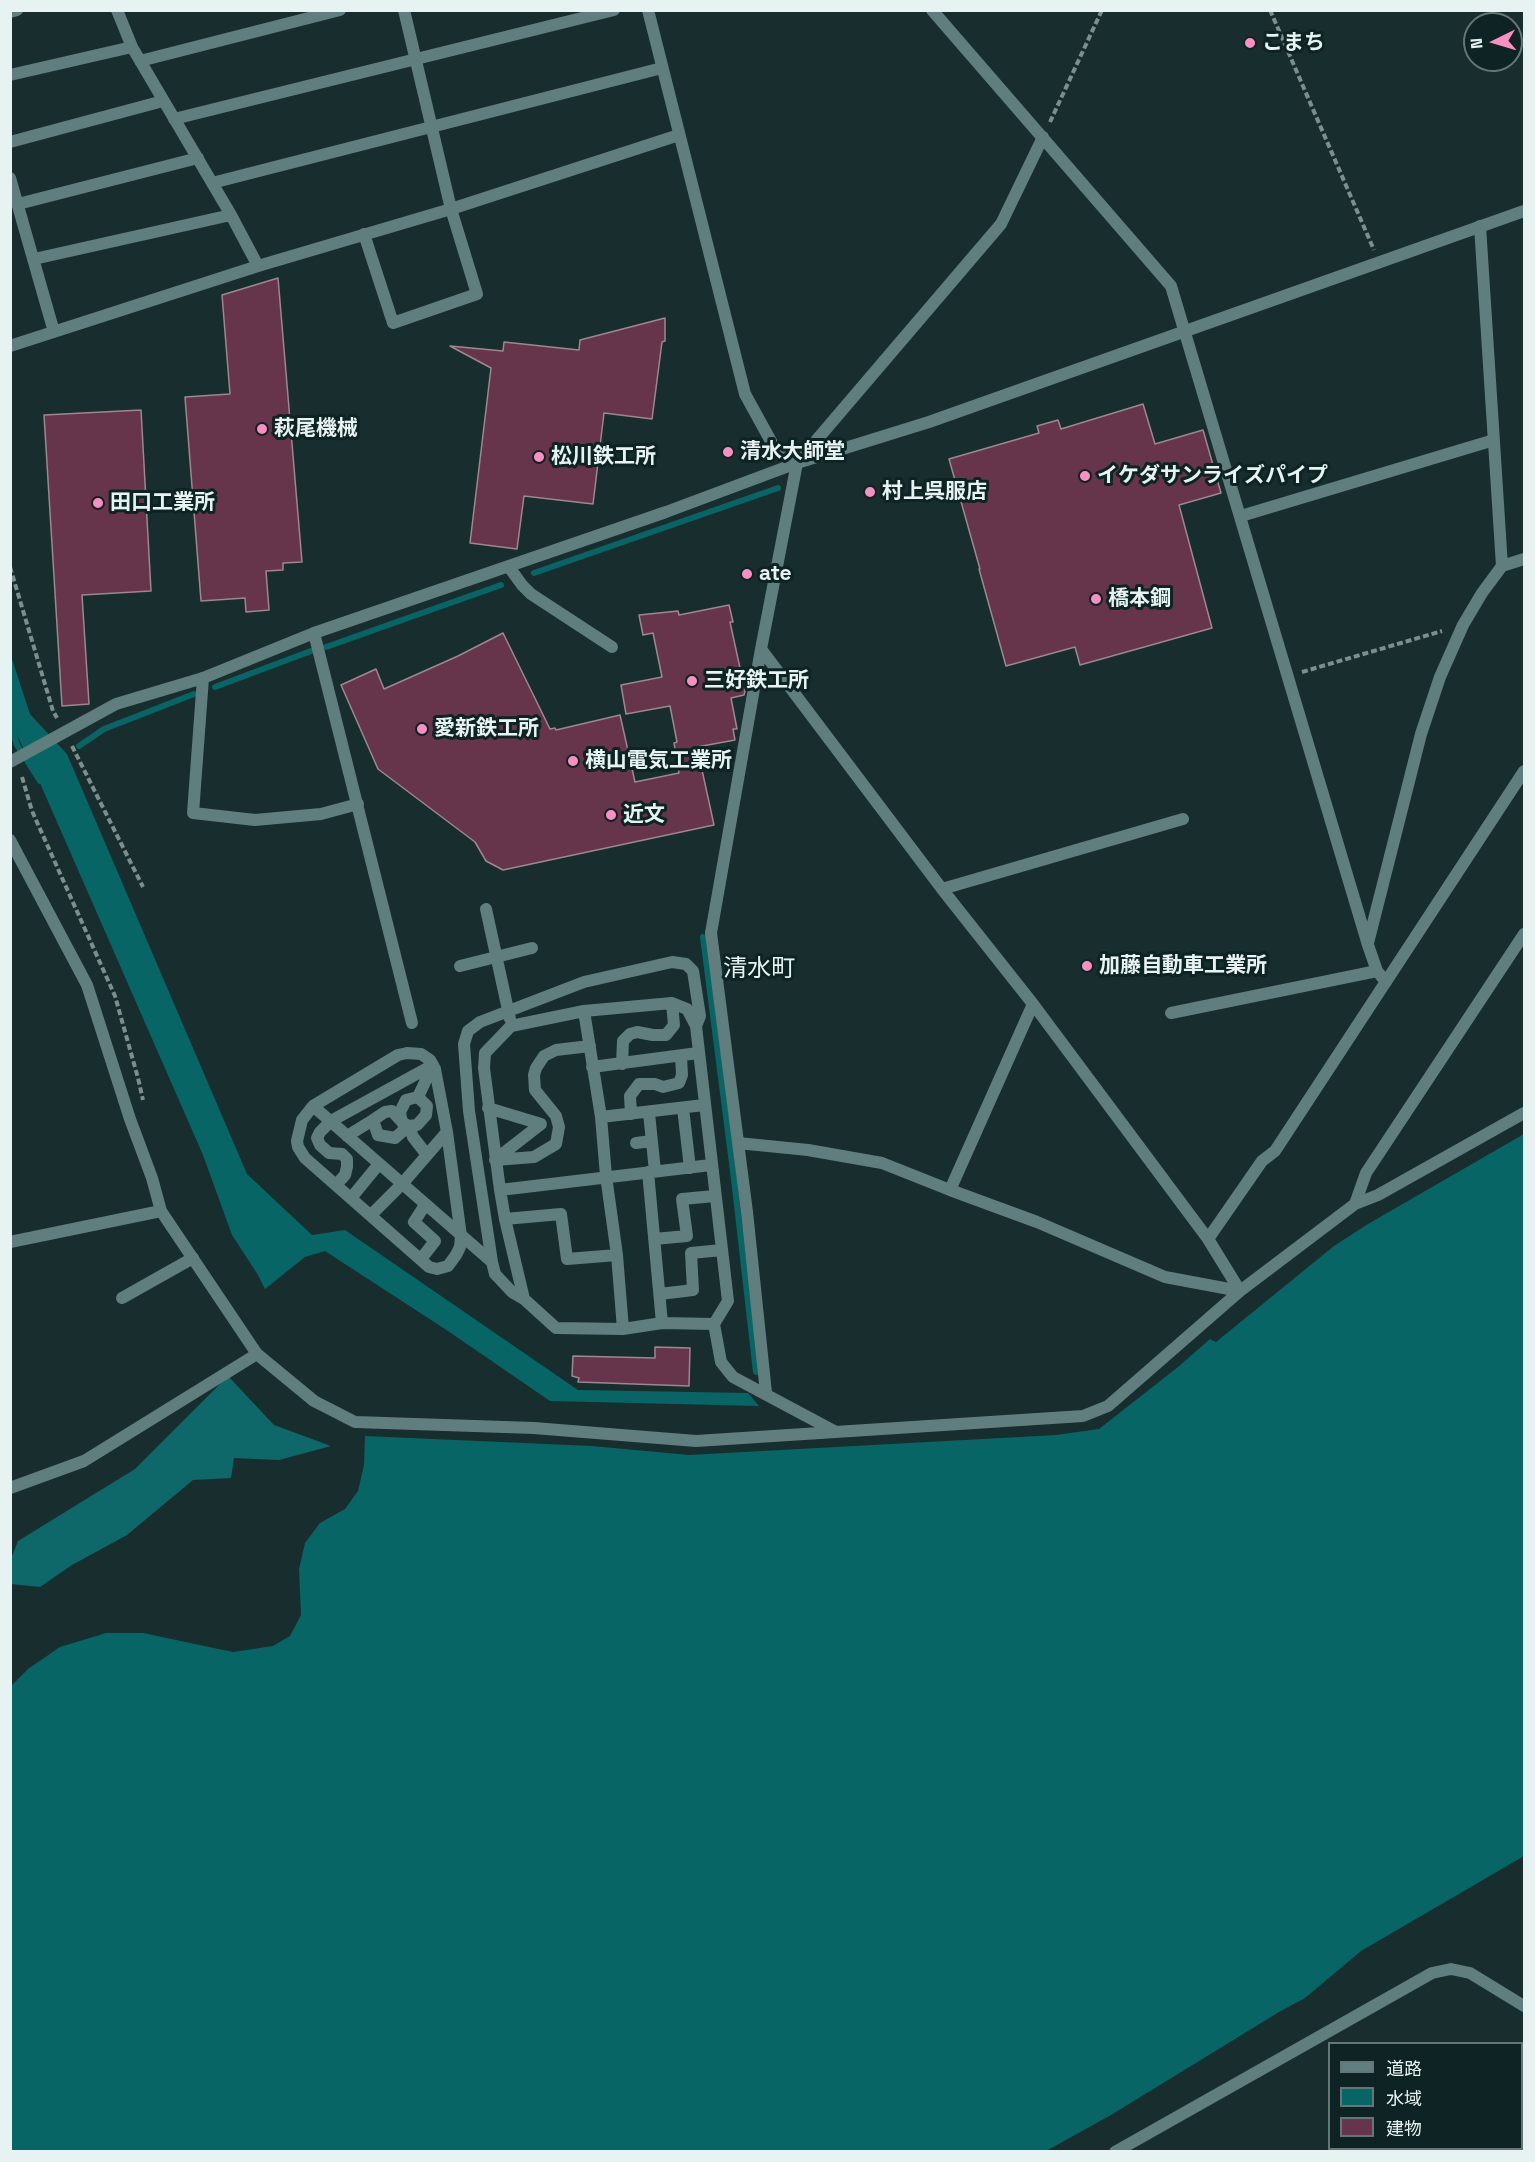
<!DOCTYPE html>
<meta charset="utf-8">
<style>
body{margin:0}
#map{position:relative;width:1535px;height:2162px;overflow:hidden;background:#182d2d;font-family:"Space Grotesk","Noto Sans JP",sans-serif}
canvas{display:block}
.frame{position:absolute;inset:0;border:12px solid #e6f3f2;pointer-events:none}
.legend{position:absolute;left:1328px;top:2042px;width:195px;height:108px;box-sizing:border-box;background:#0e2323;border:2px solid #647676;margin:0;padding:8px 10px;list-style:none;font-size:18px;color:#e6f3f2}
.legend li{display:flex;align-items:center;gap:12px;height:30px}
.legend b{width:30px;border:2px solid #647676}
.north{position:absolute;left:1463px;top:12px;width:60px;height:60px;box-sizing:border-box;background:#0e2323;border:2px solid #647676;border-radius:50%;rotate:265deg;font-size:16px;font-weight:700;line-height:24px;text-align:center;color:#e6f3f2}
.north::after{content:'';display:block;margin:auto;width:21px;height:27px;background:#fc8fc1;clip-path:polygon(50% 0,100% 100%,50% 72%,0 100%)}
</style>
<div id="map">
<canvas width="1535" height="2162"></canvas>
<div class="frame"></div>
<ul class="legend">
<li><b style="height:8px;background:#607e7e"></b>道路</li>
<li><b style="height:16px;background:#086566"></b>水域</li>
<li><b style="height:16px;background:#66354c"></b>建物</li>
</ul>
<div class="north">N</div>
</div>
<script>
const ctx = document.querySelector('canvas').getContext('2d');
ctx.lineJoin = 'round';
function fillPath(path, color) {
  ctx.fillStyle = color;
  ctx.fill(path, 'evenodd');
}
function toPath(rows) {
  const path = new Path2D();
  for (const r of rows) {
    path.moveTo(r[0], r[1]);
    for (let i = 2; i < r.length; i += 2) path.lineTo(r[i], r[i + 1]);
  }
  return path;
}
function strokePath(path, color, width, dash) {
  ctx.strokeStyle = color;
  ctx.lineWidth = width;
  ctx.lineCap = dash ? 'butt' : 'round';
  ctx.setLineDash(dash || []);
  ctx.stroke(path);
}
function drawText(font, color, halo, rows, align = 'center') {
  ctx.font = font + ' "Space Grotesk","Noto Sans JP",sans-serif';
  ctx.lineWidth = 6;
  ctx.setLineDash([]);
  ctx.textBaseline = 'middle';
  ctx.strokeStyle = halo;
  ctx.fillStyle = color;
  for (const [text, x, y, turn = 0] of rows) {
    ctx.save();
    ctx.translate(x, y);
    ctx.rotate((+turn || 0) * Math.PI / 180);
    ctx.textAlign = isNaN(turn) ? turn : align;
    if (halo) ctx.strokeText(text, 0, 0);
    ctx.fillText(text, 0, 0);
    ctx.restore();
  }
}
fillPath(toPath([
 [228,1376,274,1425,331,1446,279,1460,234,1458,231,1478,193,1480,127,1535,72,1565,40,1587,11,1584,10,1561,18,1541,135,1469]
]), '#0e6869');
fillPath(toPath([
 [10,653,30,714,67,754,247,1174,312,1235,345,1230,578,1390,748,1393,759,1406,550,1401,445,1329,325,1251,305,1257,265,1289,258,1275,232,1235,203,1155,36,774,11,723],
 [1524,1134,1524,1856,1361,1951,1305,1998,1279,2012,1111,2115,1046,2151,11,2151,11,1686,28,1669,60,1647,106,1633,143,1633,233,1652,273,1646,290,1636,301,1615,299,1569,305,1543,320,1523,345,1509,358,1491,364,1465,365,1436,592,1446,689,1455,1056,1435,1099,1429,1178,1367,1210,1339,1216,1342,1334,1246,1368,1224]
]), '#086566');
strokePath(toPath([
 [534,573,778,488],
 [326,647,501,585],
 [215,687,311,651],
 [10,723,17,745,40,781],
 [79,746,104,729,194,694],
 [703,937,734,1179,756,1372]
]), '#086566', 6);
const building = toPath([
 [278,278,302,562,283,563,283,570,266,571,269,610,246,612,245,598,201,601,185,397,230,394,222,295,278,278],
 [665,318,665,341,662,342,652,419,604,413,593,504,524,496,517,549,470,543,491,368,450,346,503,351,504,342,579,350,580,340,665,318],
 [1143,404,1155,444,1203,430,1221,493,1179,505,1212,628,1080,665,1075,647,1006,666,979,569,980,569,949,459,1039,433,1037,426,1058,420,1061,429,1143,404],
 [141,410,151,591,82,595,89,704,62,706,44,415,141,410],
 [729,605,733,622,730,622,745,691,744,695,731,698,737,729,733,729,735,740,697,747,714,825,503,870,486,861,475,842,378,769,341,685,376,669,384,689,458,656,503,633,550,729,555,728,556,730,620,715,635,782,679,773,674,743,677,742,670,706,626,714,621,685,662,677,653,633,643,635,639,615,678,611,679,615,729,605],
 [655,1347,690,1348,689,1386,578,1382,579,1378,572,1376,573,1356,655,1358,655,1347]
]);
fillPath(building, '#66354c');
strokePath(building, '#9c8890', 1.5);
strokePath(toPath([
 [1270,10,1374,250],
 [1050,122,1102,10],
 [10,567,53,711,57,718],
 [1302,672,1442,631],
 [72,746,143,887],
 [22,777,32,811,115,996,138,1078,143,1100]
]), '#7d8e8e', 4, [6, 3]);
strokePath(toPath([
 [509,567,522,585,531,594,612,647],
 [486,909,510,1019],
 [460,966,532,948],
 [672,1003,687,1009,696,1026,728,1301,714,1324,662,1323,623,1329,556,1328,524,1299,505,1219,500,1190,484,1068,485,1053,511,1026,584,1011,672,1003],
 [584,1011,601,1117,606,1176,617,1255,623,1329],
 [407,1053,421,1054,430,1060,435,1069,447,1132,461,1236,460,1247,456,1255,448,1266,437,1269,429,1267,305,1158,298,1147,297,1141,302,1120,313,1106,398,1055,407,1053],
 [622,1064,623,1041,630,1034,637,1032,653,1035,666,1035,674,1025,672,1003],
 [592,1067,698,1053],
 [418,1097,433,1065],
 [313,1106,492,1262],
 [488,1108,541,1124,496,1159],
 [683,1108,690,1168],
 [649,1113,655,1171],
 [631,1114,630,1096,639,1084,655,1084,663,1087,679,1083,682,1075,681,1056],
 [601,1117,704,1105],
 [409,1126,413,1137,427,1155],
 [347,1136,373,1120,378,1135,395,1138,404,1130,404,1126,403,1123,401,1118,400,1112,406,1100,418,1097,427,1106,426,1115,417,1125,409,1126,403,1123,392,1111,385,1112,373,1120],
 [636,1143,652,1141],
 [495,1160,534,1157,556,1144,559,1127,556,1116,535,1090,534,1075,536,1068,544,1056,556,1050,590,1046],
 [648,1172,662,1323],
 [336,1185,345,1175,347,1167,347,1159,342,1154,329,1153,320,1145,317,1138,320,1132,331,1121,433,1065],
 [500,1190,711,1165],
 [351,1198,379,1164],
 [371,1215,402,1184,447,1132],
 [505,1219,561,1214,567,1259,617,1255],
 [654,1239,687,1236,682,1199,715,1196],
 [421,1259,435,1241,414,1222,425,1205],
 [660,1294,693,1290,691,1253,722,1250],
 [122,1298,193,1258],
 [524,1299,512,1292,495,1274,492,1262,469,1111,464,1044,468,1031,480,1022,584,982,672,962,686,964,693,971,700,1016,696,1026],
 [10,1488,84,1461,257,1354]
]), '#607e7e', 12);
strokePath(toPath([
 [117,10,132,47,231,215,258,266],
 [648,10,745,394,773,445,797,463],
 [932,10,1171,286,1368,945,1377,971,1386,982],
 [10,12,17,10],
 [140,61,340,10],
 [10,75,132,47],
 [174,119,614,10],
 [10,142,163,101],
 [10,178,54,332],
 [212,183,662,68],
 [18,204,198,158],
 [1480,226,1502,566],
 [364,234,393,323,477,294,451,209,404,10],
 [34,259,231,215],
 [10,346,258,266,451,209,679,135],
 [1241,516,1494,440],
 [314,633,412,1023],
 [761,649,942,889,1033,1004,1208,1239,1240,1291],
 [203,678,193,813,255,820,321,814,358,804],
 [10,840,87,985,130,1119,152,1178,161,1211,257,1354,314,1401,355,1422,534,1428,696,1441,1083,1416,1108,1406,1240,1291,1355,1204,1378,1195,1524,1113],
 [942,889,1183,819],
 [1368,943,1421,734,1440,677,1463,625,1482,593,1502,566,1524,559],
 [1171,1013,1377,971],
 [738,1143,808,1150,882,1163,950,1190,1037,1222,1165,1277,1240,1291],
 [950,1190,1033,1004],
 [1355,1204,1366,1173,1524,934],
 [1208,1239,1262,1161,1275,1151,1524,771],
 [10,1242,161,1211],
 [714,1324,721,1362,733,1377,836,1432],
 [766,1393,747,1212,711,933,761,649,797,463,1001,224,1043,137]
]), '#607e7e', 12);
strokePath(toPath([
 [10,762,116,704,203,678,314,633,666,512,797,463,929,422,1524,211],
 [1115,2152,1432,1973,1451,1969,1470,1973,1524,2006]
]), '#607e7e', 12);
for (const [x, y, r, color] of [
 [1250,43,6,"#fc8fc1"],
 [262,429,6,"#fc8fc1"],
 [728,452,6,"#fc8fc1"],
 [539,457,6,"#fc8fc1"],
 [1085,476,6,"#fc8fc1"],
 [870,492,6,"#fc8fc1"],
 [98,503,6,"#fc8fc1"],
 [747,574,6,"#fc8fc1"],
 [1096,599,6,"#fc8fc1"],
 [692,681,6,"#fc8fc1"],
 [422,729,6,"#fc8fc1"],
 [573,761,6,"#fc8fc1"],
 [611,815,6,"#fc8fc1"],
 [1087,966,6,"#fc8fc1"]
]) {
  const dot = new Path2D();
  dot.arc(x, y, r, 0, 2 * Math.PI);
  ctx.fillStyle = color;
  ctx.fill(dot);
  strokePath(dot, '#0e2323', 2);
}
drawText('bold 21px', '#e6f3f2', '#0e2323', [
 ["こまち",1262,43],
 ["萩尾機械",274,429],
 ["清水大師堂",740,452],
 ["松川鉄工所",551,457],
 ["イケダサンライズパイプ",1097,476],
 ["村上呉服店",882,492],
 ["田口工業所",110,503],
 ["ate",759,574],
 ["橋本鋼",1108,599],
 ["三好鉄工所",704,681],
 ["愛新鉄工所",434,729],
 ["横山電気工業所",585,761],
 ["近文",623,815],
 ["加藤自動車工業所",1099,966]
], 'left');
drawText('24px', '#e6f3f2', '#0e2323', [
 ["清水町",759,969]
]);
</script>
